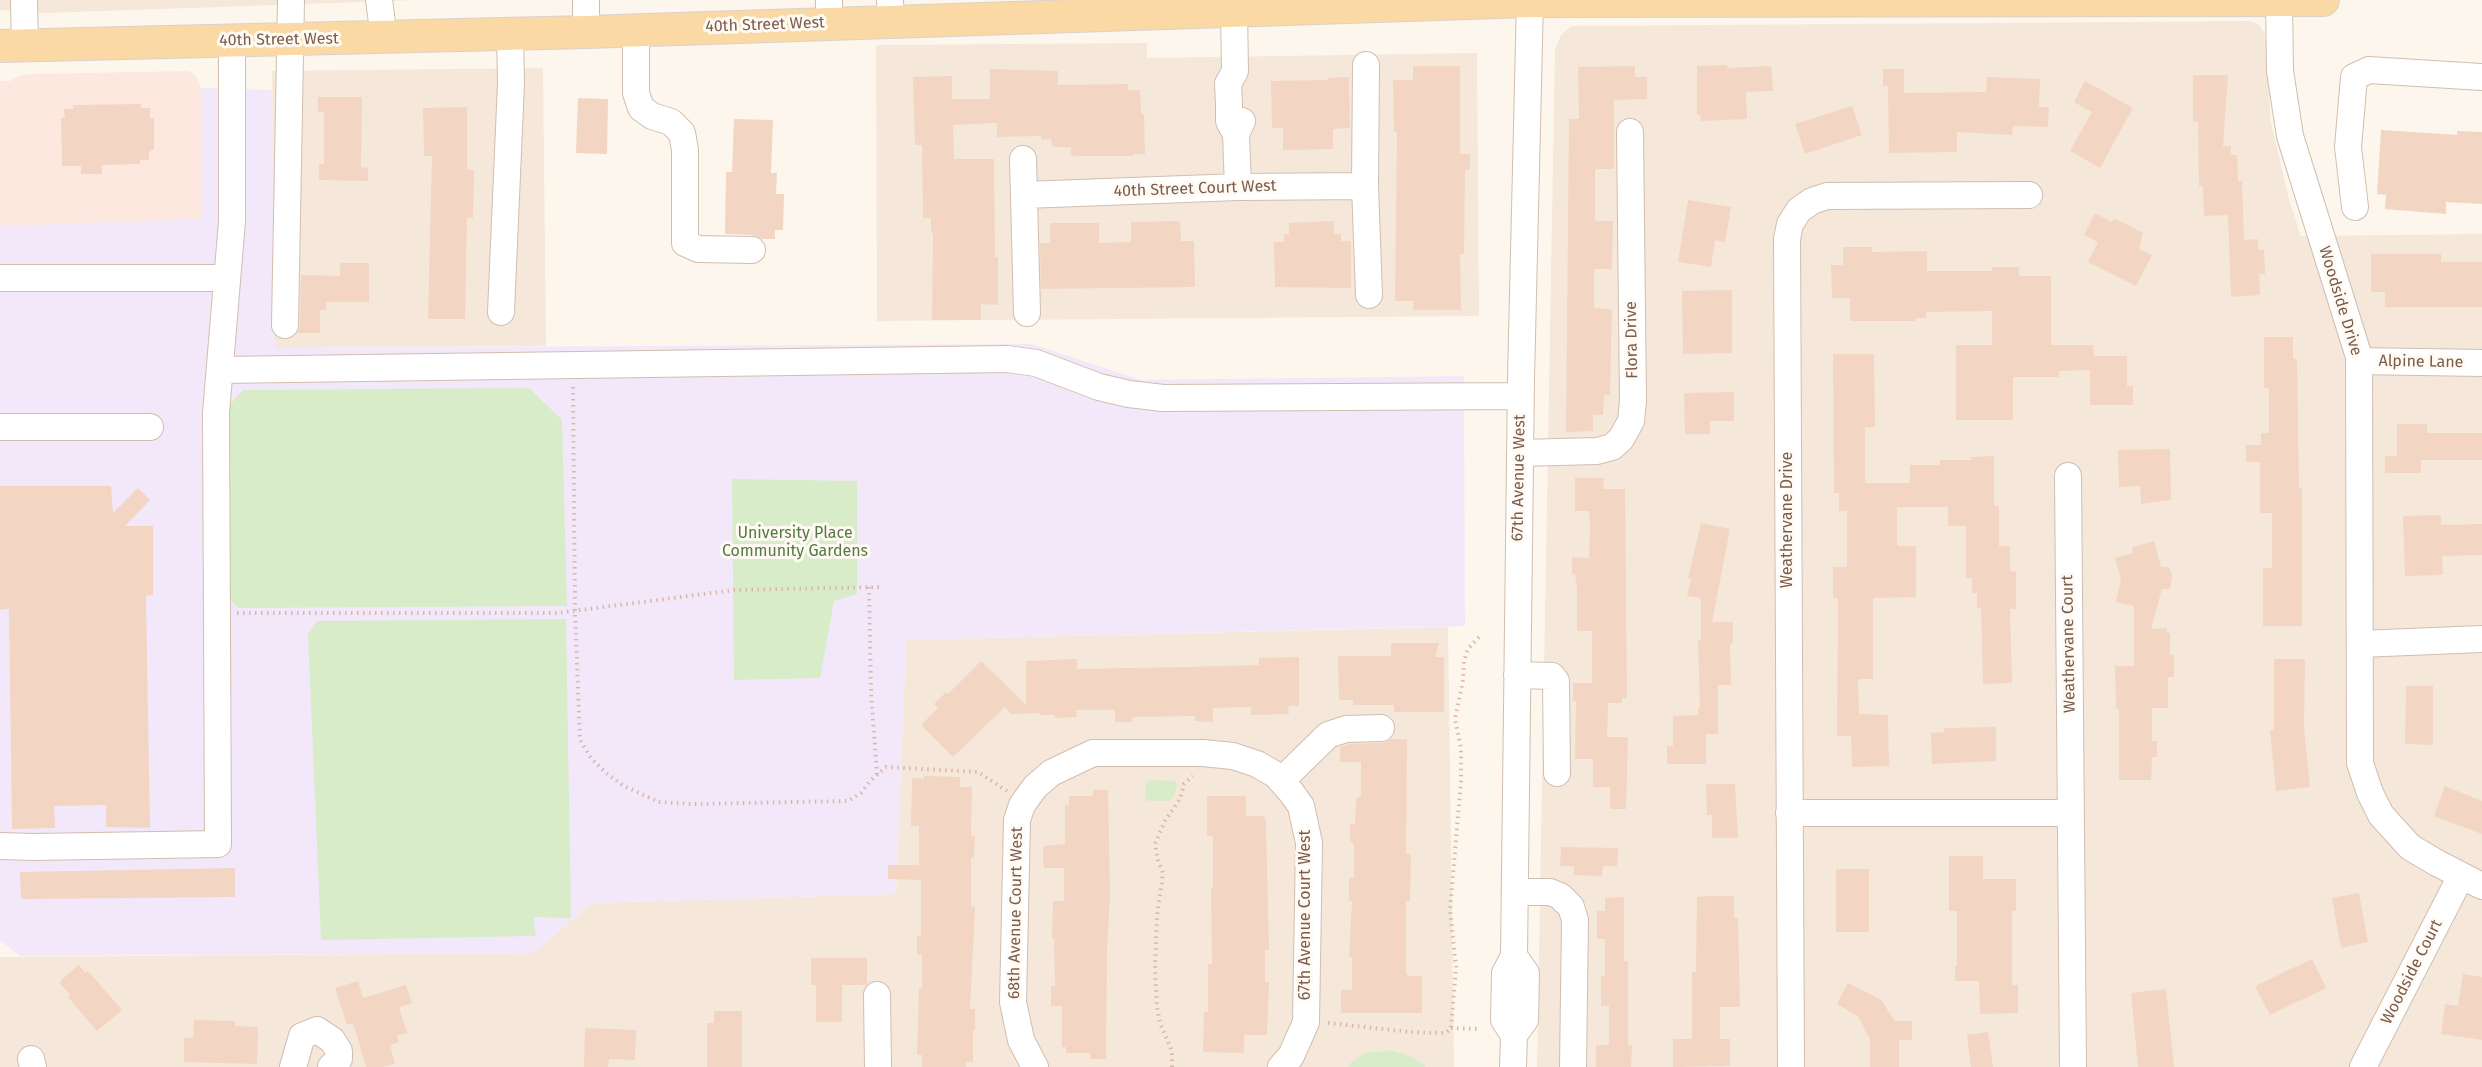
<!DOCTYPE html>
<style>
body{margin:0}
canvas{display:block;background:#fdf6ec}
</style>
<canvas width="2482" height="1067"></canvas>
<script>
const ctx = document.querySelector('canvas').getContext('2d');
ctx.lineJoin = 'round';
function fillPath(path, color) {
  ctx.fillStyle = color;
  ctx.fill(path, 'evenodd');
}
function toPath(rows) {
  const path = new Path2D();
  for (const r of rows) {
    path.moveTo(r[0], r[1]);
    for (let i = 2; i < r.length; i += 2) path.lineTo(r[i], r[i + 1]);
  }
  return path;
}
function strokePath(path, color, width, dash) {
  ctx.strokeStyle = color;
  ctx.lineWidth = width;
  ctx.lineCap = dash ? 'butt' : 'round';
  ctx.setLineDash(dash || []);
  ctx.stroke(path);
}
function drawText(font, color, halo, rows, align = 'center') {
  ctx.font = font + ' "Fira Sans",sans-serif';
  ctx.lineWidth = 6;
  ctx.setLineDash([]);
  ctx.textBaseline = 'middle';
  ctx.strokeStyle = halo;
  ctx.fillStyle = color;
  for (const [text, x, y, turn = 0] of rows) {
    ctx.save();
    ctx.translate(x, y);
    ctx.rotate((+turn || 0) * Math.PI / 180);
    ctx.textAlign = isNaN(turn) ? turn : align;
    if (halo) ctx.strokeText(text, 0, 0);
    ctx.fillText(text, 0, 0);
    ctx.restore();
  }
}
fillPath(toPath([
 [0,0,419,0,46,13,0,10],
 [2251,21,2260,26,2265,34,2271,123,2289,199,2301,236,2482,234,2482,1067,1537,1067,1555,49,1561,35,1571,26],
 [1147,43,1147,58,1477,53,1479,316,877,321,876,45],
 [543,68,546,346,274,348,272,71],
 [1448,627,1454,1067,0,1067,0,957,534,953,591,903,896,894,906,640]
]), '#f5e8da');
fillPath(toPath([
 [188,71,196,76,201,88,202,219,0,226,0,81,10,81,21,75,32,74]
]), '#fde8e0');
fillPath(toPath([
 [201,88,272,90,275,348,1032,344,1141,380,1464,376,1465,626,906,640,896,894,591,903,534,953,20,956,0,940,0,226,202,219]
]), '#f3e8fa');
fillPath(toPath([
 [529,388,562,420,567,606,239,608,228,599,225,410,243,390],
 [732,479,857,481,857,594,834,601,820,678,734,680],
 [566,619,571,918,533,917,536,936,321,940,308,634,317,621],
 [1149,780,1174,781,1177,784,1175,794,1169,801,1148,801,1145,797,1146,784],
 [1394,1051,1412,1057,1426,1067,1349,1067,1351,1062,1367,1052]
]), '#d8ecc9');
fillPath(toPath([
 [1727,65,1727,68,1771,66,1773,91,1746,92,1747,119,1701,121,1700,115,1697,115,1697,66],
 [1413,66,1460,66,1460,154,1470,154,1470,170,1465,170,1464,254,1460,254,1461,310,1413,310,1414,301,1395,301,1397,132,1394,132,1393,80,1413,80],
 [1635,66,1635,77,1647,77,1647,99,1614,100,1614,169,1596,169,1595,171,1595,219,1596,221,1613,221,1612,269,1594,269,1594,308,1612,309,1610,395,1604,395,1603,415,1593,415,1593,431,1566,432,1569,119,1579,119,1578,67],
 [990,69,1058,71,1058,85,1128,84,1128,90,1140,90,1141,114,1144,114,1145,154,1133,154,1133,156,1074,156,1071,154,1071,147,1052,147,1051,139,1041,140,1041,136,997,137,997,123,953,125,954,159,994,159,995,257,998,257,998,305,981,304,981,320,932,320,933,233,931,233,931,218,923,218,922,145,915,145,913,77,952,76,952,99,990,99],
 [1883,69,1904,69,1904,93,1986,92,1987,77,2040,79,2039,107,2049,107,2048,127,2013,126,2012,135,1957,132,1957,152,1889,153,1888,86,1883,86],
 [2193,75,2228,75,2223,146,2231,146,2231,155,2237,155,2238,181,2242,181,2244,240,2258,239,2258,250,2264,249,2265,274,2259,274,2260,295,2231,297,2228,215,2204,216,2203,186,2199,186,2198,122,2193,122],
 [1349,77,1350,128,1333,129,1333,149,1283,150,1283,128,1272,128,1271,81,1328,80,1328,78],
 [2085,81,2133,108,2100,168,2070,151,2092,112,2074,102],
 [318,97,362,97,361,167,368,168,368,181,319,180,319,164,324,164,324,112,318,112],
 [578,98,608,99,607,154,576,153],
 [141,104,141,108,150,108,150,118,154,118,154,149,149,152,149,160,140,160,140,164,102,165,102,174,81,174,81,166,62,166,61,118,65,118,64,109,73,109,73,105],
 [1852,106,1862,135,1805,154,1795,124],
 [467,107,467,169,474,170,473,218,467,218,465,319,428,319,432,156,424,156,423,108],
 [734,119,773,120,771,173,777,173,776,194,784,194,783,230,775,230,775,239,762,239,752,235,725,234,726,172,732,172],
 [2381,130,2457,135,2457,131,2482,132,2482,204,2446,202,2446,214,2385,209,2386,195,2377,194],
 [1688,200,1731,207,1725,242,1715,240,1711,267,1678,262],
 [2095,213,2112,222,2114,218,2143,233,2139,249,2152,255,2136,286,2088,262,2098,242,2084,235],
 [1180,221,1181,241,1194,241,1195,287,1041,289,1040,243,1050,243,1050,223,1099,223,1099,243,1131,242,1131,222],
 [1334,221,1334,234,1341,234,1341,241,1351,241,1351,288,1275,287,1274,242,1284,242,1284,234,1289,234,1289,223],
 [1843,247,1872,247,1872,252,1927,251,1927,271,1992,271,1992,267,2019,267,2019,276,2051,276,2051,345,2093,345,2094,356,2127,356,2127,386,2133,386,2133,405,2090,405,2090,370,2059,371,2059,377,2013,377,2013,420,1956,420,1956,345,1992,345,1992,311,1926,312,1926,318,1916,318,1916,321,1850,321,1850,298,1832,298,1831,265,1843,265],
 [2371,254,2441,254,2441,262,2482,262,2482,307,2385,307,2385,292,2371,292],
 [340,263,369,263,369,302,326,302,326,310,320,310,320,333,298,333,300,325,301,275,340,276],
 [1732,290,1732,353,1683,354,1682,291],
 [2264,337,2293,337,2293,359,2297,359,2299,488,2302,488,2302,626,2263,626,2263,568,2272,568,2272,513,2260,513,2260,462,2246,462,2246,445,2261,445,2261,433,2269,433,2269,388,2264,388],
 [1833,354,1874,354,1875,427,1865,427,1865,483,1910,483,1910,465,1940,465,1940,460,1971,460,1971,457,1994,456,1994,506,1999,506,1999,546,2010,546,2010,571,2016,572,2016,609,2010,609,2012,683,1983,684,1981,608,1977,608,1977,593,1972,593,1972,578,1966,578,1966,526,1948,526,1948,507,1897,507,1897,546,1916,546,1916,597,1873,598,1873,679,1858,679,1859,714,1888,715,1889,766,1852,767,1851,736,1837,736,1838,598,1833,598,1833,567,1847,567,1847,511,1839,511,1839,493,1834,493],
 [1734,392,1734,421,1710,421,1710,434,1685,434,1684,393],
 [2397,424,2427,424,2427,433,2482,433,2482,460,2421,460,2421,473,2385,473,2385,456,2397,456],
 [2170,449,2171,500,2141,504,2140,486,2119,487,2118,450],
 [1575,478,1604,478,1603,489,1625,489,1627,698,1622,698,1622,703,1608,703,1607,737,1628,737,1626,809,1610,809,1610,787,1593,787,1593,759,1575,759,1576,701,1573,701,1573,683,1592,683,1592,631,1577,631,1577,589,1575,574,1572,574,1572,557,1589,558,1590,527,1589,511,1575,511],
 [0,486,111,486,113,513,138,488,150,500,125,526,153,526,153,595,146,596,150,828,106,827,106,805,54,806,55,828,12,829,9,609,0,610],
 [2441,515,2441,525,2482,524,2482,555,2442,556,2443,575,2405,576,2403,516],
 [1701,523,1730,529,1712,622,1733,622,1733,643,1730,644,1731,685,1718,685,1718,734,1706,734,1706,764,1667,764,1667,746,1673,746,1673,716,1698,715,1698,708,1700,708,1698,640,1701,640,1701,598,1687,596,1691,578,1688,578],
 [2154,541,2161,567,2169,567,2172,576,2170,589,2162,589,2151,629,2167,628,2167,633,2170,633,2170,655,2174,655,2174,677,2168,677,2168,708,2152,708,2152,741,2157,741,2157,757,2152,757,2151,780,2119,780,2119,709,2116,709,2115,666,2134,666,2134,606,2116,602,2121,579,2115,558,2133,553,2132,547],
 [1391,643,1439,643,1435,657,1444,657,1444,712,1394,712,1394,705,1353,705,1353,700,1339,700,1338,656,1391,656],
 [1299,657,1299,706,1288,706,1289,714,1251,715,1251,707,1213,708,1213,722,1195,721,1195,716,1132,717,1133,722,1115,722,1115,710,1076,710,1077,717,1055,718,1055,715,1040,715,1040,713,1011,714,1005,707,953,757,921,725,938,708,934,704,946,692,948,694,981,661,1026,705,1026,661,1077,659,1077,669,1186,667,1259,665,1259,658],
 [2274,659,2305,659,2304,728,2310,787,2276,791,2270,730,2274,729],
 [2406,686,2433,686,2433,745,2405,744],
 [1996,727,1996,761,1932,764,1931,733,1944,732,1944,728],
 [1391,739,1407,739,1406,854,1411,854,1410,901,1406,901,1406,973,1408,976,1422,976,1422,1013,1341,1013,1341,990,1352,990,1352,957,1349,957,1352,901,1349,901,1349,878,1354,878,1354,845,1350,840,1350,824,1355,824,1356,799,1361,796,1361,762,1340,762,1340,747,1349,744,1382,743],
 [924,776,960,777,960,787,972,787,971,836,975,836,974,858,971,858,971,907,975,907,970,1009,975,1009,975,1030,973,1030,973,1062,966,1062,966,1067,922,1067,922,1055,917,1055,919,988,922,988,922,955,917,954,917,936,921,936,921,880,888,879,888,865,919,865,919,826,911,826,912,778,924,779],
 [1706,784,1735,784,1738,838,1712,838,1712,815,1707,815],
 [2445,786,2482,801,2482,834,2434,816],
 [1093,790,1108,790,1110,894,1107,950,1106,1059,1090,1059,1090,1053,1066,1053,1066,1047,1062,1047,1062,1006,1051,1006,1051,986,1055,986,1054,938,1052,938,1053,901,1064,901,1064,868,1044,868,1043,863,1043,846,1065,844,1065,805,1069,805,1069,796,1093,796],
 [1207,796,1246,796,1246,816,1264,816,1266,822,1269,950,1265,950,1265,982,1269,982,1267,1035,1244,1035,1244,1053,1203,1052,1204,1012,1208,1012,1208,964,1212,964,1211,888,1213,888,1213,836,1207,836],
 [1561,847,1618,848,1617,866,1603,866,1602,876,1574,875,1574,866,1560,866],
 [1949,856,1983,856,1983,879,2016,879,2016,911,2012,911,2012,985,2018,985,2018,1013,1980,1014,1979,981,1955,981,1955,966,1957,966,1957,911,1949,911],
 [235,868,235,897,21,899,20,872],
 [1836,869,1869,869,1869,932,1836,932],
 [2359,893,2368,942,2341,948,2332,898],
 [1708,896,1734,896,1734,918,1738,918,1740,1007,1720,1007,1720,1039,1730,1039,1730,1066,1673,1067,1673,1039,1692,1039,1692,972,1696,972,1697,897],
 [1624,897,1624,961,1628,961,1628,1045,1632,1045,1631,1067,1596,1067,1596,1045,1609,1045,1609,1006,1601,1006,1601,976,1605,976,1605,939,1597,939,1597,911,1605,911,1605,898],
 [811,958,867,958,867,985,842,985,842,1022,816,1022,816,985,811,985],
 [2312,959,2326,988,2270,1015,2255,986],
 [79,965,85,973,88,971,122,1010,97,1031,68,997,70,995,59,982],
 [2463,974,2482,977,2482,1040,2441,1034,2445,1004,2458,1006],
 [358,981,363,998,406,985,412,1003,399,1007,407,1033,397,1036,399,1042,390,1045,395,1064,383,1067,366,1067,353,1023,347,1025,335,988],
 [1848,983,1881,1000,1895,1021,1912,1021,1912,1040,1899,1040,1899,1067,1870,1067,1870,1039,1858,1016,1837,1004],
 [2166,989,2174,1067,2138,1067,2131,993],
 [714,1011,742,1011,742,1067,707,1067,707,1023,714,1023],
 [194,1020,235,1021,235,1026,258,1027,257,1064,184,1062,184,1038,193,1038],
 [585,1028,636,1030,635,1060,609,1059,608,1067,584,1067],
 [1988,1032,1993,1067,1971,1067,1967,1035]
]), '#f3d5c3');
const minor = toPath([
 [24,0,25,46],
 [379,0,384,38],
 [890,0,891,21],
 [2279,0,2280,71,2290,136,2359,357,2360,763,2370,793,2381,815,2410,847,2437,863,2482,886],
 [1234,10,1235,71,1228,84,1229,104,1229,121,1236,134],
 [829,23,829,0],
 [636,30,636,93,641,108,652,116,671,122,682,133,685,150,685,243,698,249,752,250],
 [586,32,586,0],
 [1366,65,1365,186,1369,295],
 [1023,159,1027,313],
 [1238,187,1236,134,1242,121],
 [1025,195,1238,187,1365,186],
 [2355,207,2348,147,2354,77,2369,70,2482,77],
 [0,278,227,278],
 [501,312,511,83,510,34],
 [285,325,291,0],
 [2359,361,2482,363],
 [220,370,1007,359,1036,363,1099,387,1129,394,1163,398,1520,396],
 [0,427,150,427],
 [1520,453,1597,451,1612,447,1621,439,1631,421,1633,401,1630,132],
 [2068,476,2073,1067],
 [2360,644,2482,639],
 [1517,675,1552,676,1556,681,1557,773],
 [1281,781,1328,735,1346,729,1381,728],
 [1789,813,2071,813],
 [0,846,33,847,218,844,216,413,232,221,232,42],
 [1515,892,1550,892,1560,896,1571,907,1575,920,1573,1067],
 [1514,956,1526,973,1525,1020,1514,1035],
 [877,995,878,1067],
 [31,1059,33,1067],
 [293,1067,302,1036,317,1030,332,1040,339,1051,339,1059,331,1067],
 [1035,1067,1021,1040,1013,1002,1017,820,1022,805,1035,787,1051,773,1093,753,1203,753,1233,756,1257,764,1276,775,1291,792,1301,806,1309,843,1306,1022,1291,1056,1281,1067],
 [1513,1067,1514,1035,1504,1020,1505,973,1514,956,1521,379,1530,0],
 [1791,1067,1787,239,1790,224,1799,210,1812,201,1827,196,2029,195],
 [2363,1067,2461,876]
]);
const major = toPath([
 [0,46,586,32,1530,1,2323,0]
]);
strokePath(minor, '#d1beb0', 28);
strokePath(major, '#dad1cd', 34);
strokePath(toPath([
 [573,387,575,611,580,740,591,758,606,773,624,786,659,802,691,804,848,801,861,793,871,780,886,767,978,772,1007,791],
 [869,587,871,692,877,775],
 [237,613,558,613,734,590,881,587],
 [1328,1023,1410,1032,1441,1033,1447,1032,1451,1028,1456,967,1450,910,1461,781,1461,748,1455,719,1463,680,1464,661,1468,649,1479,637],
 [1451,1028,1480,1029],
 [1172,1067,1172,1051,1160,1023,1157,1007,1155,970,1157,916,1163,873,1158,860,1155,844,1165,821,1180,799,1184,784,1193,776]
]), '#d9b8a5', 4, [1.5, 4.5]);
strokePath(minor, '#fff', 26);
strokePath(major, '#fbd9a5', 32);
drawText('16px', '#7a5c4d', '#fffaf3', [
 ["40th Street West",765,25,-2],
 ["40th Street West",279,40,-1],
 ["40th Street Court West",1195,189,-2],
 ["Woodside Drive",2340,301,73],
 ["Flora Drive",1632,340,-91],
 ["Alpine Lane",2421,362,1],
 ["67th Avenue West",1519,478,-89],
 ["Weathervane Drive",1788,520,-90],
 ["Weathervane Court",2069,644,-91],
 ["68th Avenue Court West",1016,913,-89],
 ["67th Avenue Court West",1306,915,-90],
 ["Woodside Court",2412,972,-63]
]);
drawText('16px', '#537a41', '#fffaf3', [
 ["University Place",795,534],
 ["Community Gardens",795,552]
]);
</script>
